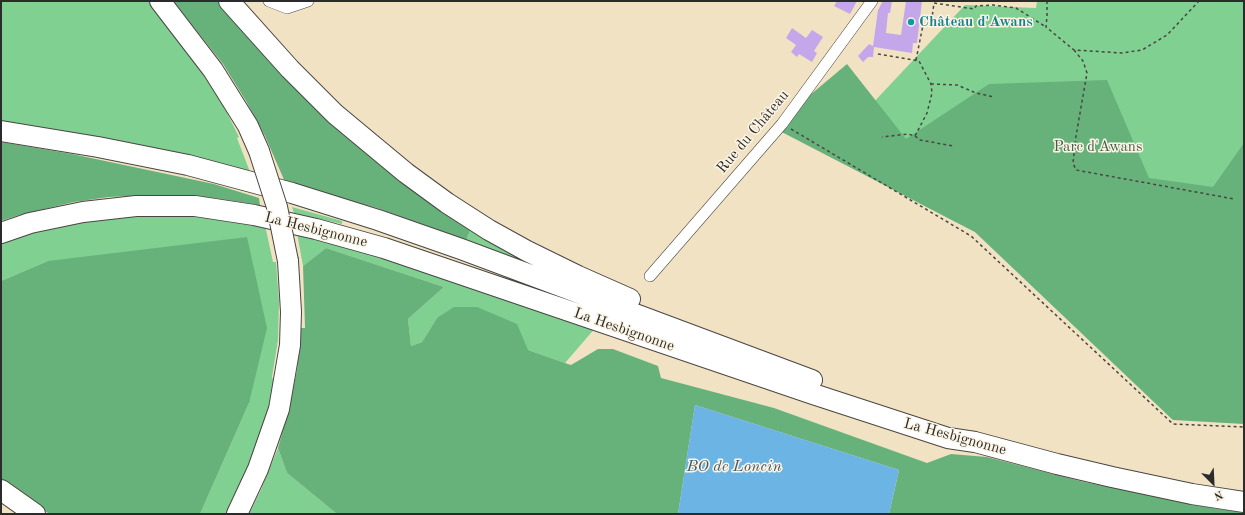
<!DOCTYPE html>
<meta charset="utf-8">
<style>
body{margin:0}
#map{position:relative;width:1245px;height:515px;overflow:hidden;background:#f1e2c3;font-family:"Old Standard TT",serif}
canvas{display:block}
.frame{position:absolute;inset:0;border:2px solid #2b2b2b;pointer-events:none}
.north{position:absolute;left:1193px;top:463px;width:40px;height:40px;-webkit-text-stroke:3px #fcf5e5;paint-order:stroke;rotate:156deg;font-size:11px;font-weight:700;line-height:16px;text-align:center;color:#2b2b2b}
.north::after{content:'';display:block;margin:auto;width:14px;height:18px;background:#2b2b2b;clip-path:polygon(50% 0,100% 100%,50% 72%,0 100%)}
</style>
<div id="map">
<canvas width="1245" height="515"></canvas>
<div class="frame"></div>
<div class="north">N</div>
</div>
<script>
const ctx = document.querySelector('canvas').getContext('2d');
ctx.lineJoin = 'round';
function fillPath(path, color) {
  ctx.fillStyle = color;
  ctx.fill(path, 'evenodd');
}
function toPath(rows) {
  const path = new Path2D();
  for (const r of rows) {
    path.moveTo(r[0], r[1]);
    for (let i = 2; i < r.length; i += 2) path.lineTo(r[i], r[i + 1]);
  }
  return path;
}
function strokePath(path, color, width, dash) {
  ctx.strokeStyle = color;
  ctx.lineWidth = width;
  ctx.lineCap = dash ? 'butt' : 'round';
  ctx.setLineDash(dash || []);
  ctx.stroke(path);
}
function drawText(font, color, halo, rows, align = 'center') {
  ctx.font = font + ' "Old Standard TT",serif';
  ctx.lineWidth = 3;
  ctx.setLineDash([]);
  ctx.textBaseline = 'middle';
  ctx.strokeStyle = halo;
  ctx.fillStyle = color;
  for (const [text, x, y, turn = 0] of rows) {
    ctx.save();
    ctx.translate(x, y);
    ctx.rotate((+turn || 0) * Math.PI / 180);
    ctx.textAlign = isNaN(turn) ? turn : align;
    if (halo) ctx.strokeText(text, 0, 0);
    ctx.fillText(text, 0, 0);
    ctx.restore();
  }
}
fillPath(toPath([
 [1,1,151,1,206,71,206,77,225,109,239,137,237,138,250,172,188,156,122,141,1,122],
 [1037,1,1244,1,1244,420,1173,420,975,232,825,154,965,5,1036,8],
 [292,207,342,221,342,224,294,213],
 [159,211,265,225,273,262,276,262,279,301,278,340,272,377,277,388,267,432,231,514,200,514,249,403,48,261,1,281,1,239,76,220],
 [472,226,534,265,466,240],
 [297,233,321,238,597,326,565,363,437,318,422,342,411,346,408,319,444,287,326,248,303,266],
 [278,448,287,473,337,514,249,514,260,492]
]), '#7fd091');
fillPath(toPath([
 [173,1,220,1,472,226,466,240,377,208,285,182,265,136,246,101,223,64],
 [847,64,906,139,989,84,1107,80,1149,178,1213,187,1244,143,1244,424,1173,420,975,232,772,127],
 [1,142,72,154,214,184,259,198,260,205,214,198,152,195,109,197,74,202,19,215,1,221],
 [247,237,267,328,249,403,200,514,50,514,35,506,1,481,1,281,48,261],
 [326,248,444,287,408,319,411,346,422,342,437,318,454,307,477,307,517,324,528,350,565,363,571,365,598,349,613,349,658,366,661,378,774,408,927,463,951,454,987,457,1084,482,1218,509,1244,512,1244,514,889,514,899,470,695,405,678,514,337,514,287,473,278,448,288,412,297,370,301,328,305,328,303,266]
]), '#67b27b');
fillPath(toPath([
 [695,405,899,470,889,514,678,514]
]), '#6bb4e3');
fillPath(toPath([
 [837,1,857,1,850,14,834,6],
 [883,1,892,1,890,13,888,13,886,33,901,35,906,1,922,1,917,43,913,43,912,53,874,47,873,57,868,57,863,62,858,56,869,44,873,46,878,10],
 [792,28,806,38,812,30,823,37,814,51,817,53,812,62,799,54,797,57,791,52,796,45,786,38]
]), '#c4a7eb');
const minor = toPath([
 [269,1,287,8,308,1],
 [650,276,782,124,872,1]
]);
const motorway = toPath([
 [160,1,213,70,248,126,259,151],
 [229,1,290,69,335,114,406,173,447,203,489,230,527,251,578,276,630,299],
 [1,131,98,147,188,165,292,193,378,220,461,249,812,380],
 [1,233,30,223,83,212,136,206,195,206,254,215,316,229,384,248,813,394,948,438,975,442,1057,464,1112,477,1192,494,1244,502],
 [1,490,35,514],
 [237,514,258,469,279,409,290,345,291,312,288,261]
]);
strokePath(minor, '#494642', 12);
strokePath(motorway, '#494642', 22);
strokePath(toPath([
 [1047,1,1047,16,1046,27,1074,50,1122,53,1142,50,1167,35,1199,1],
 [1074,50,1083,61,1087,73,1076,136,1073,163,1076,170,1234,199],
 [878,54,919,61,931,84,932,93,927,113,915,136,908,134,882,137],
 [916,60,923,25,931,25,934,3,974,9,976,6,993,5,1016,8,1046,27],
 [931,84,957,85,976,93,994,97],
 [791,129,971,236,1173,424,1244,427],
 [915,136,920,140,953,146]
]), '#494642', 1.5, [3, 3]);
strokePath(minor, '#fff', 11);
strokePath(motorway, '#fff', 20);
const motorwayBridge = toPath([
 [259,151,277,207,288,261]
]);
strokePath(motorwayBridge, '#494642', 22, []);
strokePath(motorwayBridge, '#fff', 20);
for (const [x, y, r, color] of [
 [911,22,4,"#0f9aa8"]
]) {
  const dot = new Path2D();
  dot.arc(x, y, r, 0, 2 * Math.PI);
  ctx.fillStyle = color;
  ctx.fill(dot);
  strokePath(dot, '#fcf5e5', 1.5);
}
drawText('bold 15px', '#0d838f', '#fcf5e5', [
 ["Château d'Awans",919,22]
], 'left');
drawText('15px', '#2b2b2b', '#fcf5e5', [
 ["Rue du Château",753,132,-50],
 ["La Hesbignonne",316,230,14],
 ["La Hesbignonne",624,330,19],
 ["La Hesbignonne",955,437,15]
]);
drawText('15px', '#445d4a', '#fcf5e5', [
 ["Parc d'Awans",1098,147]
]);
drawText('italic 16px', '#415b6b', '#fcf5e5', [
 ["BO de Loncin",734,467]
]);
</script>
